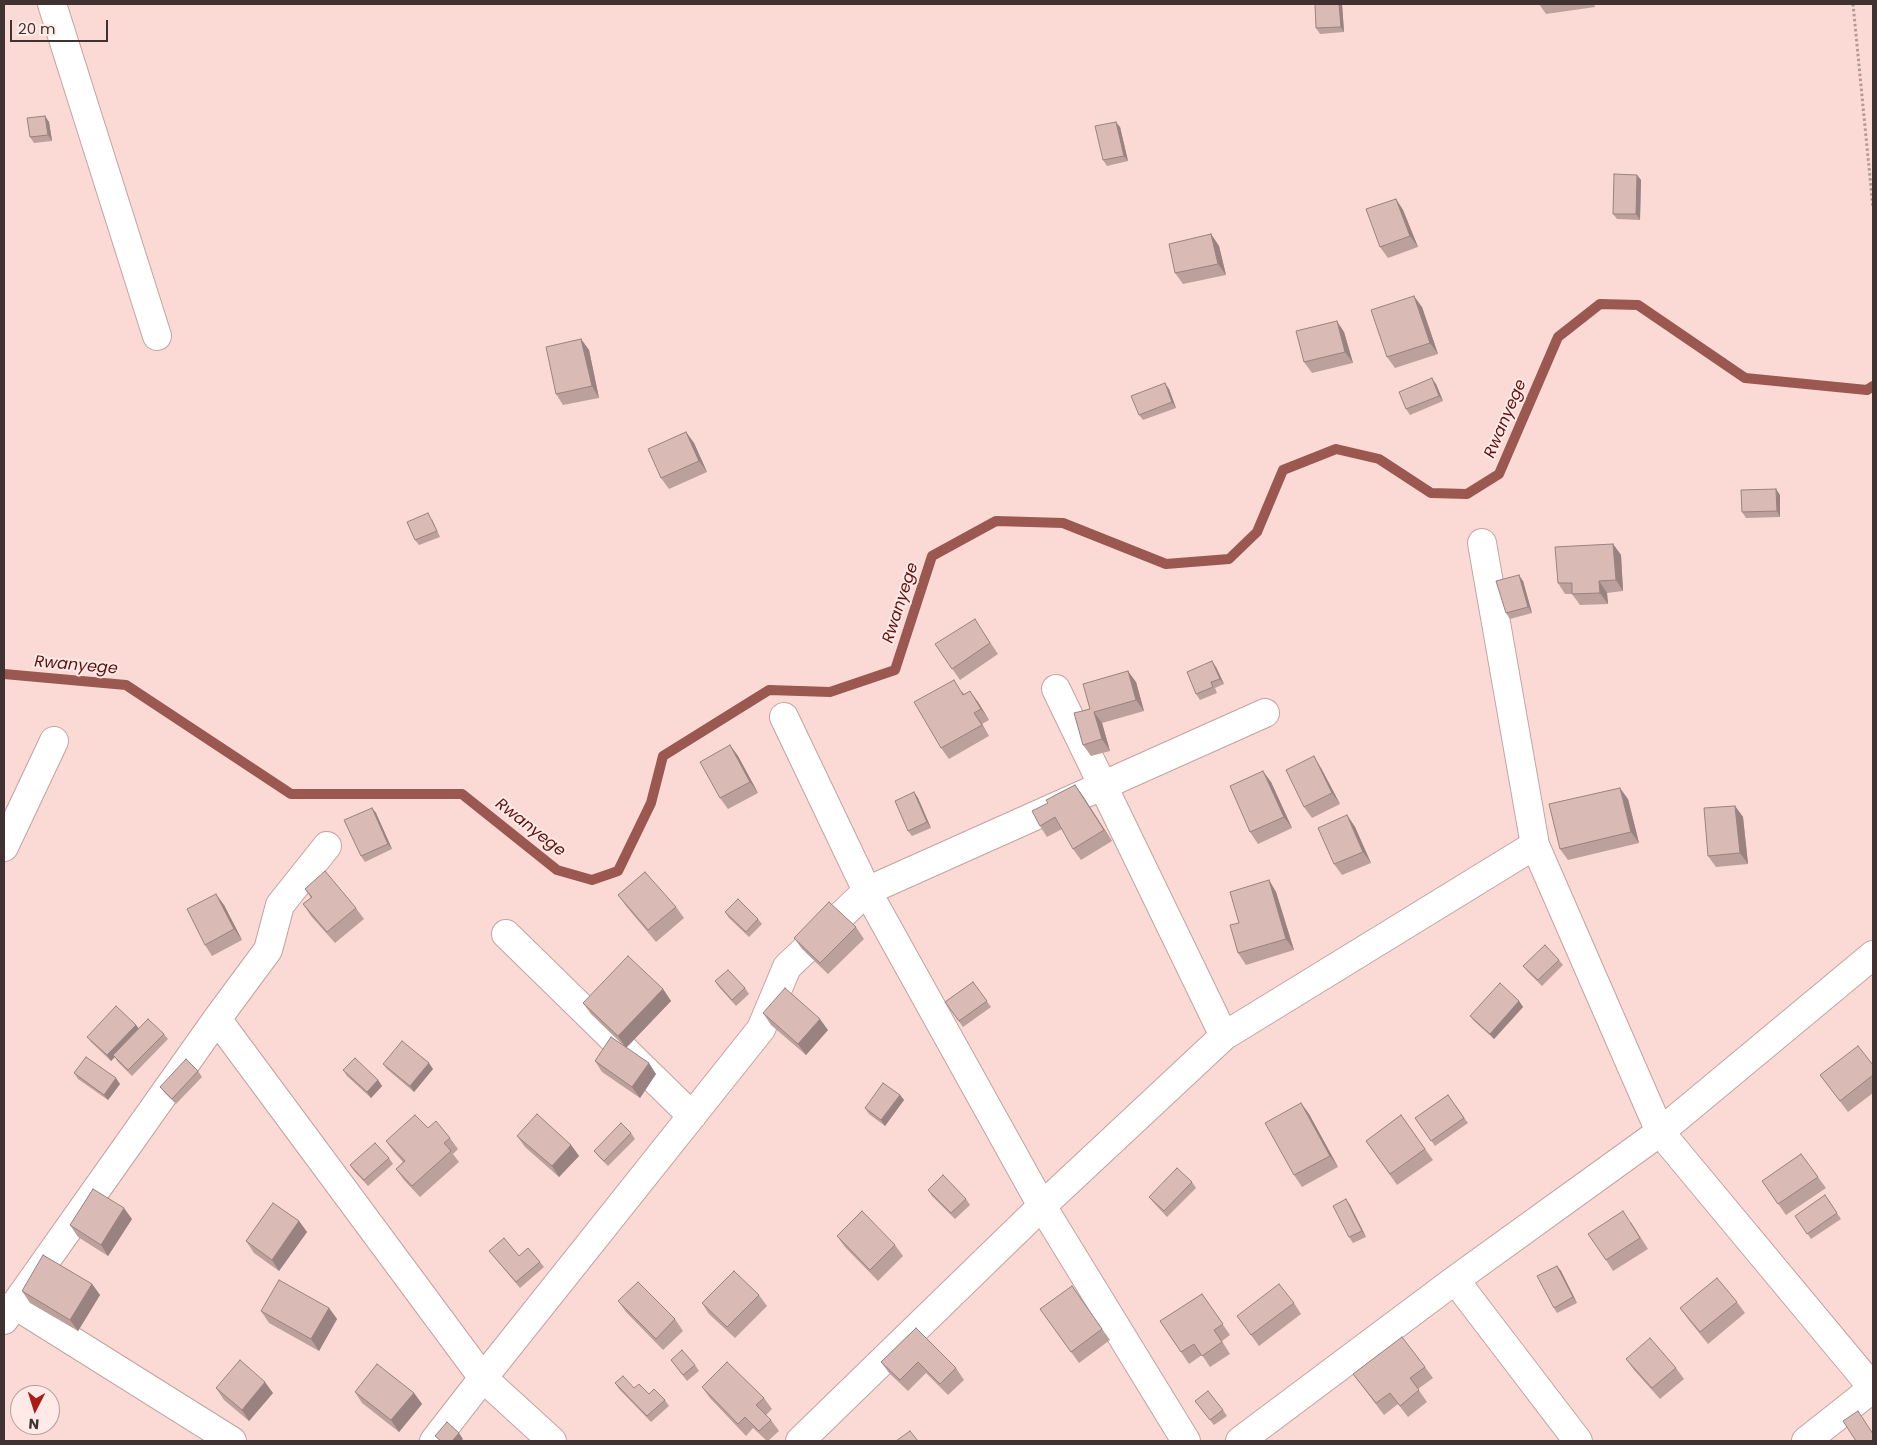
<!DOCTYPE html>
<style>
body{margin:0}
#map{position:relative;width:1877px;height:1445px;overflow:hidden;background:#fbdad5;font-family:Poppins,sans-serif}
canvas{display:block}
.frame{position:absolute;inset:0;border:5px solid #3f3230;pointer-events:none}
.north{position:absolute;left:10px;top:1385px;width:50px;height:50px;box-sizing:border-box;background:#ffeae7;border:1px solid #b2a09e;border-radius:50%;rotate:185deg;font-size:14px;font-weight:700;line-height:20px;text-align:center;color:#3f3230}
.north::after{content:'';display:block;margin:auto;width:18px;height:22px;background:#ac1b18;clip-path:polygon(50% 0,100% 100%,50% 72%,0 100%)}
.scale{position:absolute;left:10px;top:20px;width:98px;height:22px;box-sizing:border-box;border:2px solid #3f3230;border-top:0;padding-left:6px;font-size:15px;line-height:18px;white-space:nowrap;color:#3f3230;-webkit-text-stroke:4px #ffeae7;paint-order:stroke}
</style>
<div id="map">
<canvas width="1877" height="1445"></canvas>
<div class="frame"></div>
<div class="north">N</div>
<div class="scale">20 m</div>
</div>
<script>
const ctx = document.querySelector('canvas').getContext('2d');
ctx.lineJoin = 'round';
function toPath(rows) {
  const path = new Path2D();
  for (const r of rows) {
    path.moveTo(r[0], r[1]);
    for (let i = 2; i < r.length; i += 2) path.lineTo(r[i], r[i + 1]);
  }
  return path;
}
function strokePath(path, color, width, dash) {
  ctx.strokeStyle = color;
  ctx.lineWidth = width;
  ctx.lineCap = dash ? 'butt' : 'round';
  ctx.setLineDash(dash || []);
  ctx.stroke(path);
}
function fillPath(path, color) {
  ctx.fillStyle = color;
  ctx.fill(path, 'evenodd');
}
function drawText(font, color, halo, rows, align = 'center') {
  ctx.font = font + ' Poppins,sans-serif';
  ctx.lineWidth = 4;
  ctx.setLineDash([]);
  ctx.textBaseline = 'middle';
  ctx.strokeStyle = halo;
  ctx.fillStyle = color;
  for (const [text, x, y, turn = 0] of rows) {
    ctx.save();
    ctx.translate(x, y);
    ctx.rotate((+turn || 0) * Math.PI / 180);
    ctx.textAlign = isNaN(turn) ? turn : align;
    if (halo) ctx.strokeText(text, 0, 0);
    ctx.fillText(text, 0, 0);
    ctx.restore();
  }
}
strokePath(toPath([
 [4,674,126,685,291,794,462,794,557,870,592,880,618,871,651,803,663,756,769,690,830,692,895,670,932,556,996,521,1063,523,1166,564,1229,559,1257,532,1283,470,1336,449,1379,459,1431,493,1467,494,1499,474,1558,337,1600,304,1638,305,1745,378,1867,390,1873,386]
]), '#9a5850', 10);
const minor = toPath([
 [52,4,157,336],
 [1482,543,1535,845,1660,1132,1873,1388],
 [1056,689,1224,1036],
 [784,717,867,891,1042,1206,1186,1441],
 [4,847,54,741],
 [506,934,692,1116],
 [217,1019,483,1378,552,1441],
 [1455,1280,1578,1441],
 [15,1305,232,1441],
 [4,1320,217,1019,268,950,280,905,327,846],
 [434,1441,483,1378,761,1029,787,967,867,891,1265,713],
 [800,1441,1042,1206,1224,1036,1535,845],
 [1240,1441,1455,1280,1660,1132,1873,955],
 [1806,1441,1873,1388]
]);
strokePath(minor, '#c3a39f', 30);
strokePath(toPath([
 [1853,4,1873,208]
]), '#b39995', 3, [2.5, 2.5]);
strokePath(minor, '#fff', 28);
fillPath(toPath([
 [1342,4,1344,32,1320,34,1316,28],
 [1539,4,1594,4,1595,7,1546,14],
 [45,116,49,122,52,141,34,143,30,137],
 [1120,127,1128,161,1107,166,1103,160],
 [1637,175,1641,180,1640,220,1617,219,1613,214],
 [1396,199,1403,210,1418,247,1388,258,1380,247],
 [1211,234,1219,246,1226,275,1183,284,1175,273],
 [1422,307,1438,354,1395,368,1387,357],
 [1344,332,1353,363,1312,373,1304,362],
 [581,339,589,350,599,398,563,405,556,394],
 [1436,384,1443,401,1410,415,1406,409],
 [1169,389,1176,408,1143,420,1139,415],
 [686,432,694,443,707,472,669,489,661,478],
 [1780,495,1780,517,1746,518,1742,512],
 [432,519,440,537,419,545,415,540],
 [1613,544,1621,555,1623,591,1607,593,1608,604,1580,605,1572,594,1565,594,1558,583],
 [1523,581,1532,613,1510,619,1506,613],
 [982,630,998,654,960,680,935,644],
 [1216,667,1224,684,1215,688,1217,693,1200,700,1196,694],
 [1136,682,1144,711,1102,723,1110,751,1091,756,1083,745,1090,709],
 [962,691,964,694,978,702,989,720,982,724,989,736,949,759,941,748],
 [730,745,738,756,758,793,728,809,720,798],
 [1321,768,1340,804,1312,818,1304,807],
 [1271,782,1292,828,1258,844,1250,832],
 [1075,785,1112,841,1081,860,1073,849,1062,829,1047,837,1040,826,1048,803],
 [914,792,918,798,931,828,912,836,908,831],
 [1628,799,1639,843,1568,860,1560,849],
 [1735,806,1743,817,1748,864,1716,867,1708,856],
 [372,808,376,813,392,849,365,862,361,856],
 [1347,815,1355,827,1371,863,1342,875,1334,864],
 [1269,880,1276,892,1294,950,1246,965,1238,953,1239,923],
 [305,889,356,908,364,919,335,943,311,916,303,904,311,898],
 [618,895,676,907,684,918,656,942,626,906],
 [224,905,242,940,212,956,205,945],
 [725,912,758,919,762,924,749,937,729,918],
 [856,927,864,939,828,974,802,949,794,938],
 [1559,960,1563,965,1542,986,1527,971,1523,966],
 [715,981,745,988,749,994,736,1006,719,987],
 [973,982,991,1007,963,1027,945,1002],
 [663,989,671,1001,626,1048,591,1014,583,1003],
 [1519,1001,1523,1007,1494,1039,1474,1021,1470,1016],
 [763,1013,828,1030,806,1055,771,1025],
 [136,1025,139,1029,164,1034,168,1039,132,1076,117,1061,115,1057,111,1061,91,1042,87,1037],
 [595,1061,656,1074,640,1098,602,1072],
 [383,1064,433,1069,414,1092,387,1069],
 [1873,1065,1873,1093,1848,1112,1820,1075],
 [343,1070,378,1080,382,1086,371,1098,347,1076],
 [198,1071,202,1077,176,1104,164,1092,160,1087],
 [74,1073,120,1084,108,1100,78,1079],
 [900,1095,904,1100,885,1126,869,1114,865,1108],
 [1448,1095,1468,1123,1435,1146,1415,1118],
 [1301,1103,1309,1114,1338,1167,1302,1187,1294,1175],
 [1401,1115,1433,1160,1397,1185,1366,1141],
 [428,1128,450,1138,458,1149,453,1154,459,1162,420,1197,404,1180,396,1169,403,1162,394,1152,386,1141],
 [631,1133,635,1139,608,1166,598,1156,594,1151],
 [517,1136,571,1145,579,1156,559,1177,525,1147],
 [1801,1154,1826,1188,1786,1215,1762,1181],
 [389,1158,393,1164,368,1186,354,1171,350,1165],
 [1192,1182,1196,1188,1167,1217,1153,1202,1149,1197],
 [928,1190,966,1199,970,1205,955,1219,932,1196],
 [1825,1195,1841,1219,1811,1239,1795,1216],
 [1350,1205,1366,1237,1353,1243,1349,1237],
 [132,1219,108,1256,78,1237,70,1225],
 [299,1221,307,1232,279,1271,254,1253,246,1241],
 [1631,1222,1648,1249,1613,1271,1606,1260],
 [837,1236,895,1245,903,1256,878,1281,845,1247],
 [489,1251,519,1256,540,1262,544,1267,520,1288],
 [1557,1266,1561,1271,1577,1303,1557,1313,1554,1308],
 [92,1284,100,1295,78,1331,30,1303,22,1291],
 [1072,1286,1110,1340,1079,1363,1040,1309],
 [1202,1294,1230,1335,1222,1341,1230,1354,1210,1367,1202,1355,1189,1364,1160,1321],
 [759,1295,767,1306,735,1338,709,1314,702,1303],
 [618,1301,675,1319,683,1331,663,1350,626,1312],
 [1737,1302,1745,1313,1708,1344,1688,1319,1680,1308],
 [1294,1303,1301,1314,1259,1346,1237,1316],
 [329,1308,337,1319,319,1351,269,1323,261,1311],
 [916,1328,956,1368,964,1380,948,1395,926,1373,908,1391,889,1373,881,1362],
 [1626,1359,1676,1368,1684,1379,1660,1399,1634,1370],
 [671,1360,695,1365,699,1371,687,1381],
 [1425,1367,1433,1378,1418,1389,1427,1402,1408,1417,1398,1404,1384,1415,1353,1374],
 [615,1383,634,1388,665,1400,669,1406,651,1422,619,1389],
 [702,1387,764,1398,772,1409,766,1415,771,1420,779,1431,768,1441,767,1441,753,1428,746,1436,710,1398],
 [216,1388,273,1393,249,1421,224,1400],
 [355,1392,414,1393,422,1404,399,1432,362,1403],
 [1195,1401,1223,1410,1227,1416,1214,1425]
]), '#bba09c');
fillPath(toPath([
 [1339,4,1342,4,1344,32,1341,27],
 [45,116,49,122,52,141,48,135],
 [1116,122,1120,127,1128,161,1124,156],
 [1637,175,1641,180,1640,220,1636,214],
 [1396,199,1403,210,1418,247,1410,236],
 [1211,234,1219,246,1226,275,1218,264],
 [1414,296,1422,307,1438,354,1430,343],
 [1337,321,1344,332,1353,363,1345,352],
 [581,339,589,350,599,398,592,386],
 [1432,378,1436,384,1443,401,1439,396],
 [1165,383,1169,389,1176,408,1172,402],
 [686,432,694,443,707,472,699,461],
 [1776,489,1780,495,1780,517,1777,511],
 [1613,544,1621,555,1623,591,1616,580],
 [1519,575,1523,581,1532,613,1528,607],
 [1599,581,1607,593,1608,604,1600,593],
 [1212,661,1216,667,1224,684,1220,679],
 [1128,671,1136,682,1144,711,1136,700],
 [970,691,978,702,989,720,981,709],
 [1094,712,1102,723,1110,751,1102,739],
 [974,713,982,724,989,736,982,725],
 [730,745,738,756,758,793,750,782],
 [1314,756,1321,768,1340,804,1332,793],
 [1263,771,1271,782,1292,828,1284,817],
 [1075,785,1083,796,1112,841,1104,830],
 [1620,788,1628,799,1639,843,1631,832],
 [914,792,918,798,931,828,927,822],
 [1735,806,1743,817,1748,864,1740,853],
 [372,808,376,813,392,849,388,844],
 [1347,815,1355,827,1371,863,1363,852],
 [1269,880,1276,892,1294,950,1286,939],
 [216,894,224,905,242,940,234,929],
 [663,989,671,1001,626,1048,618,1036],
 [1519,1001,1523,1007,1494,1039,1490,1034],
 [820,1019,828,1030,806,1055,798,1044],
 [136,1025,140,1030,111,1061,107,1055],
 [429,1063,433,1069,414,1092,410,1086],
 [649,1063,656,1074,640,1098,632,1087],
 [116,1078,120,1084,108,1100,104,1095],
 [378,1080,382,1086,371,1098,367,1092],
 [900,1095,904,1100,885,1126,881,1120],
 [1301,1103,1309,1114,1338,1167,1330,1156],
 [571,1145,579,1156,559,1177,552,1166],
 [1346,1199,1350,1205,1366,1237,1362,1231],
 [124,1208,132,1219,108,1256,101,1245],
 [299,1221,307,1232,279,1271,272,1260],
 [1557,1266,1561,1271,1577,1303,1573,1297],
 [92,1284,100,1295,78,1331,70,1320],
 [329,1308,337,1319,319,1351,311,1339],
 [265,1382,273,1393,249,1421,242,1410],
 [414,1393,422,1404,399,1432,391,1420],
 [459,1433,463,1439,461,1441,452,1441]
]), '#99827f');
const building = toPath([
 [1315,4,1339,4,1341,27,1316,28,1315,4],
 [45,116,48,135,30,137,27,118,45,116],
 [1116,122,1124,156,1103,160,1095,126,1116,122],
 [1614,174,1637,175,1636,214,1613,214,1614,174],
 [1396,199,1410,236,1380,247,1366,209,1396,199],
 [1211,234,1218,264,1175,273,1169,244,1211,234],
 [1414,296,1430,343,1387,357,1371,310,1414,296],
 [1337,321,1345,352,1304,362,1296,331,1337,321],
 [581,339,592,386,556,394,546,347,581,339],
 [1432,378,1439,396,1406,409,1399,392,1432,378],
 [1165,383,1172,402,1139,415,1131,396,1165,383],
 [686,432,699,461,661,478,648,449,686,432],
 [1776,489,1777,511,1742,512,1741,490,1776,489],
 [428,513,437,531,415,540,407,522,428,513],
 [1613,544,1616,580,1599,581,1600,593,1572,594,1572,583,1558,583,1555,547,1613,544],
 [1519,575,1528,607,1506,613,1496,581,1519,575],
 [975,619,990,643,952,669,935,644,975,619],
 [1212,661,1220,679,1211,682,1213,687,1196,694,1187,672,1212,661],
 [1128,671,1136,700,1094,712,1102,739,1083,745,1074,713,1090,709,1083,684,1128,671],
 [954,680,963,695,970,691,981,709,974,713,982,725,941,748,914,702,954,680],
 [730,745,750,782,720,798,700,762,730,745],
 [1314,756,1332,793,1304,807,1286,770,1314,756],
 [1263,771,1284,817,1250,832,1230,786,1263,771],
 [1075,785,1104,830,1073,849,1055,817,1040,826,1032,811,1048,803,1046,800,1075,785],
 [1620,788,1631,832,1560,849,1549,804,1620,788],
 [914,792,927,822,908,831,895,801,914,792],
 [1735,806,1740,853,1708,856,1704,808,1735,806],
 [372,808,388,844,361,856,344,820,372,808],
 [1347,815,1363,852,1334,864,1318,828,1347,815],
 [325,871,356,908,327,932,303,904,312,897,305,889,325,871],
 [645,872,676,907,648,930,618,895,645,872],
 [1269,880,1286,939,1238,953,1230,925,1239,923,1230,892,1269,880],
 [216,894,234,929,205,945,187,909,216,894],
 [738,899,758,919,746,932,725,912,738,899],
 [829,902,856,927,820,963,794,938,829,902],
 [1545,945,1559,960,1538,980,1523,966,1545,945],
 [628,956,663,989,618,1036,583,1003,628,956],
 [728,970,745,988,732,1000,715,981,728,970],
 [973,982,987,1001,959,1021,945,1002,973,982],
 [1500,983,1519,1001,1490,1034,1470,1016,1500,983],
 [785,988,820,1019,798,1044,763,1013,785,988],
 [116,1006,136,1025,107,1055,87,1037,116,1006],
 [148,1019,164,1034,128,1070,113,1055,148,1019],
 [611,1037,649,1063,632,1087,595,1061,611,1037],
 [402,1041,429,1063,410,1086,383,1064,402,1041],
 [1858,1046,1873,1065,1873,1075,1840,1101,1820,1075,1858,1046],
 [86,1057,116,1078,104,1095,74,1073,86,1057],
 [355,1058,378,1080,367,1092,343,1070,355,1058],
 [186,1059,198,1071,172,1099,160,1087,186,1059],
 [883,1083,900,1095,881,1120,865,1108,883,1083],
 [1448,1095,1464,1118,1431,1141,1415,1118,1448,1095],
 [1301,1103,1330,1156,1294,1175,1265,1123,1301,1103],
 [537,1114,571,1145,552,1166,517,1136,537,1114],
 [415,1115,428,1128,436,1121,450,1138,444,1143,451,1151,412,1186,396,1169,405,1161,386,1141,415,1115],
 [1401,1115,1425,1149,1390,1174,1366,1141,1401,1115],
 [621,1123,631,1133,604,1161,594,1151,621,1123],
 [375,1143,389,1158,364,1180,350,1165,375,1143],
 [1801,1154,1818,1177,1778,1204,1762,1181,1801,1154],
 [1177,1168,1192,1182,1164,1211,1149,1197,1177,1168],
 [943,1175,966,1199,951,1213,928,1190,943,1175],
 [93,1189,124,1208,101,1245,70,1225,93,1189],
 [1825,1195,1837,1213,1807,1234,1795,1216,1825,1195],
 [1346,1199,1362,1231,1349,1237,1333,1206,1346,1199],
 [273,1203,299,1221,272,1260,246,1241,273,1203],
 [862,1211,895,1245,870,1270,837,1236,862,1211],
 [1623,1211,1640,1238,1606,1260,1588,1234,1623,1211],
 [504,1238,519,1256,528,1248,540,1262,516,1282,489,1251,504,1238],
 [43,1255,92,1284,70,1320,22,1291,43,1255],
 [1557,1266,1573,1297,1554,1308,1537,1276,1557,1266],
 [734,1271,759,1295,727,1327,702,1303,734,1271],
 [1717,1278,1737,1302,1700,1332,1680,1308,1717,1278],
 [279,1280,329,1308,311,1339,261,1311,279,1280],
 [638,1282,675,1319,656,1339,618,1301,638,1282],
 [1279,1284,1294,1303,1251,1335,1237,1316,1279,1284],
 [1072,1286,1102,1329,1071,1352,1040,1309,1072,1286],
 [1202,1294,1223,1324,1214,1330,1222,1342,1202,1356,1194,1344,1181,1352,1160,1321,1202,1294],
 [916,1328,956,1368,940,1384,918,1362,900,1380,881,1362,916,1328],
 [1402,1337,1425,1367,1410,1378,1419,1390,1400,1406,1390,1393,1376,1403,1353,1374,1402,1337],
 [1650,1338,1676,1368,1652,1388,1626,1359,1650,1338],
 [682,1350,695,1365,683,1375,671,1360,682,1350],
 [240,1360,265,1382,242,1410,216,1388,240,1360],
 [727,1362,764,1398,756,1405,771,1420,759,1431,745,1417,738,1424,702,1387,727,1362],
 [377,1364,414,1393,391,1420,355,1392,377,1364],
 [623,1376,634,1388,639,1384,649,1394,654,1389,665,1400,647,1416,615,1383,623,1376],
 [1208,1391,1223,1410,1210,1420,1195,1401,1208,1391],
 [1858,1411,1873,1434,1873,1441,1856,1441,1843,1421,1858,1411],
 [447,1422,459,1433,452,1441,441,1441,435,1436,447,1422],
 [910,1431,918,1441,896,1441,910,1431]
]);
fillPath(building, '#dabab5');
strokePath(building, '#99827f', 1);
drawText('italic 16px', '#63110e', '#ffeae7', [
 ["Rwanyege",1506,419,-67],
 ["Rwanyege",901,603,-72],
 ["Rwanyege",76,666,5],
 ["Rwanyege",530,828,38]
]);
</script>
